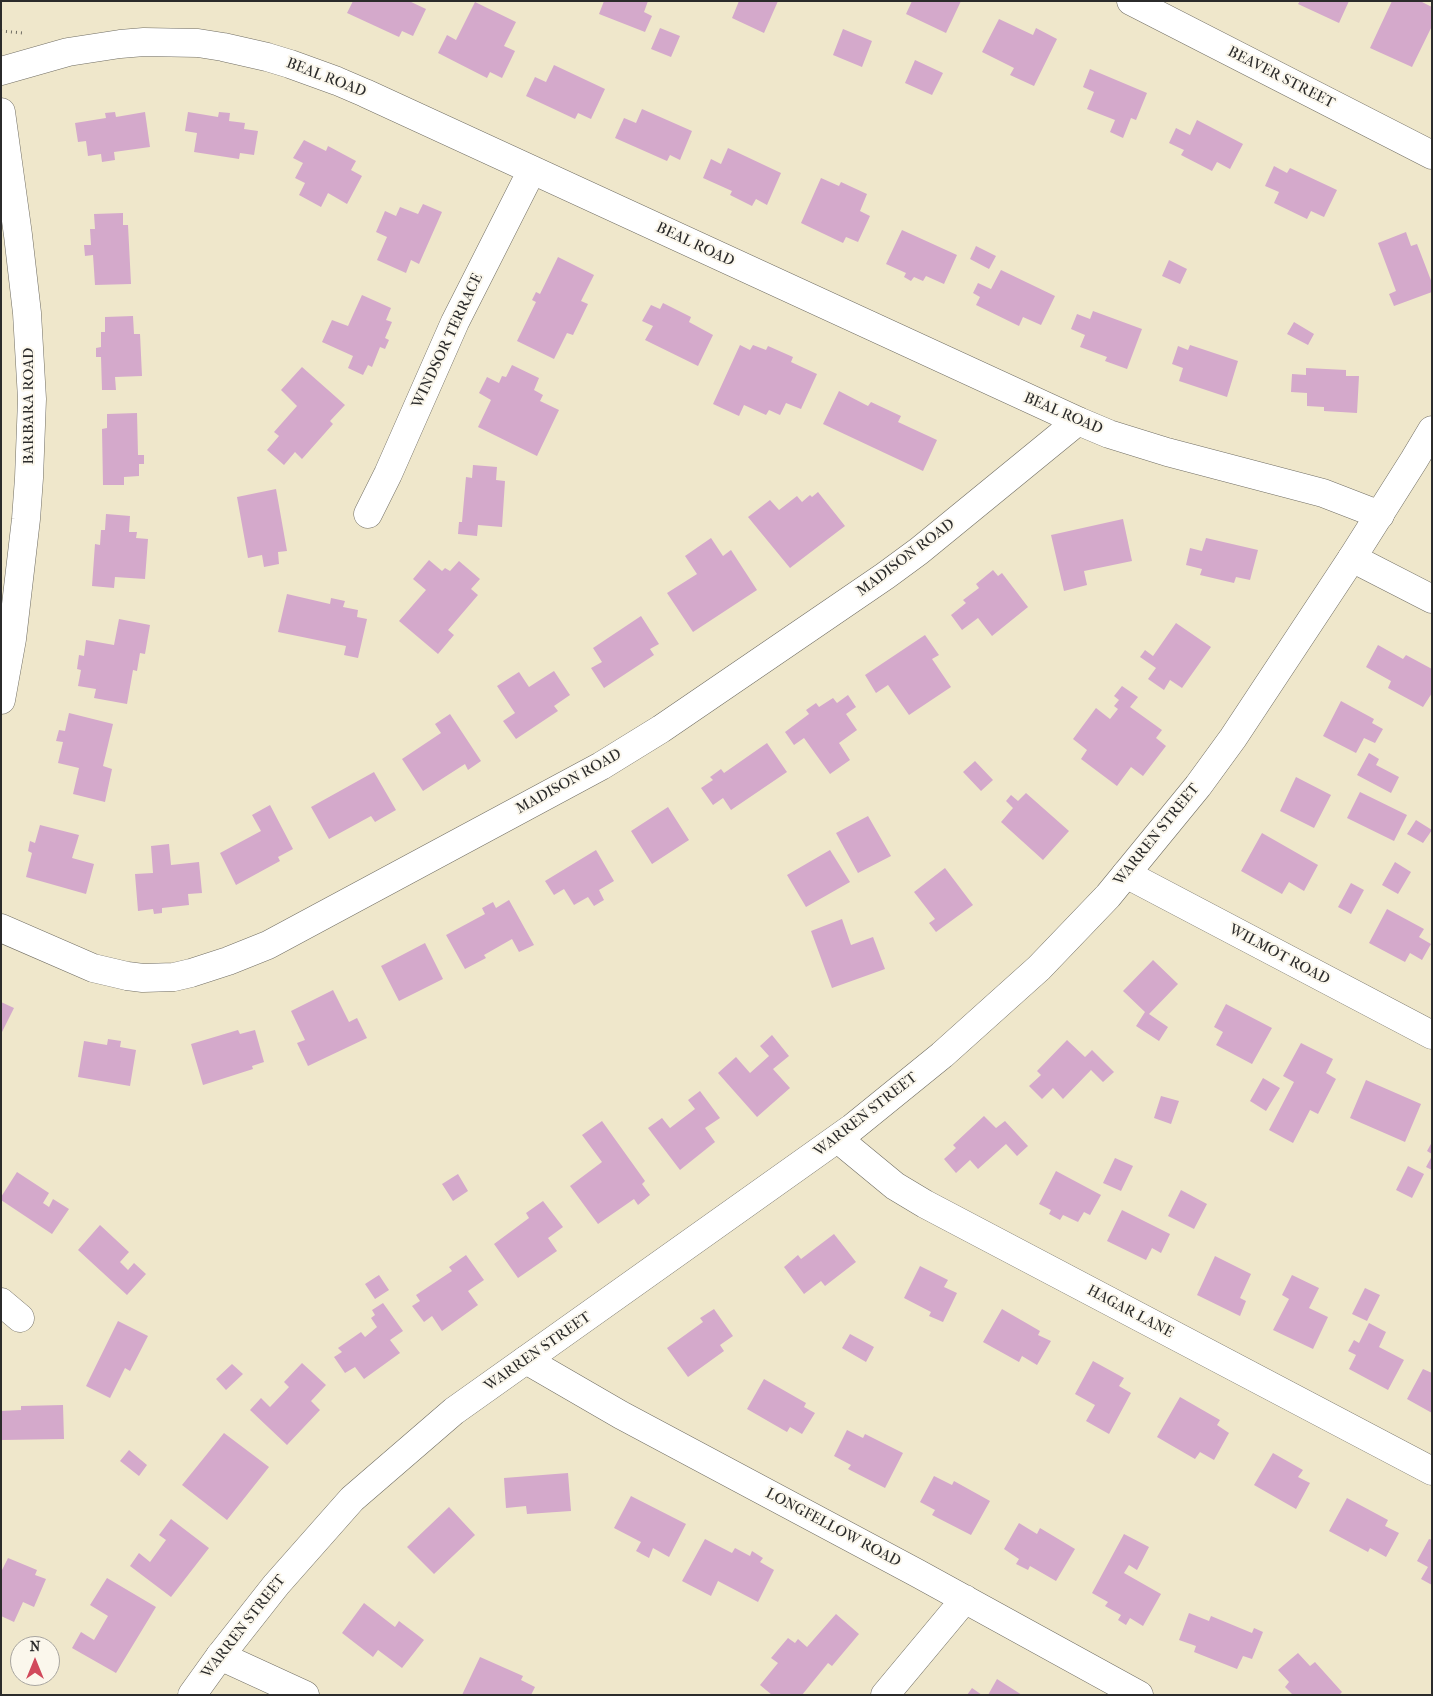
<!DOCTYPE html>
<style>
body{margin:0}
#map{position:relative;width:1433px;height:1696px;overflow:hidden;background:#efe7cb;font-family:"IM FELL French Canon",serif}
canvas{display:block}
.frame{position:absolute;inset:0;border:2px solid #2b2b2b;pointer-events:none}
.north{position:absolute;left:10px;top:1636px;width:50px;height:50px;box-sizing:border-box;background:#fbf7ec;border:1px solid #a8a59f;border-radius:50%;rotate:0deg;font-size:14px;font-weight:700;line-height:20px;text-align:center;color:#2b2b2b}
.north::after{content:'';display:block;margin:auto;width:18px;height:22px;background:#d1495b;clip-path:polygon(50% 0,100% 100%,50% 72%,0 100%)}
</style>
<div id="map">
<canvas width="1433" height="1696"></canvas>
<div class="frame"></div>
<div class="north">N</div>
</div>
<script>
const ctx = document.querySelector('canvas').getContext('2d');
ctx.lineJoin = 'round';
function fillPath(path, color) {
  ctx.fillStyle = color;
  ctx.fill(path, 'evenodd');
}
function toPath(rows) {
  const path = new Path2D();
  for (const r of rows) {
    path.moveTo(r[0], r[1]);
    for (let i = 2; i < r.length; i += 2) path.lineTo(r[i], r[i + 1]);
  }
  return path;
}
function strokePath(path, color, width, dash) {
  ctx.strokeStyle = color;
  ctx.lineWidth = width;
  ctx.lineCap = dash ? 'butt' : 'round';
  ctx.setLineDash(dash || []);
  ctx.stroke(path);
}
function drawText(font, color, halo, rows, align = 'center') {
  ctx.font = font + ' "IM FELL French Canon",serif';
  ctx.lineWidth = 4;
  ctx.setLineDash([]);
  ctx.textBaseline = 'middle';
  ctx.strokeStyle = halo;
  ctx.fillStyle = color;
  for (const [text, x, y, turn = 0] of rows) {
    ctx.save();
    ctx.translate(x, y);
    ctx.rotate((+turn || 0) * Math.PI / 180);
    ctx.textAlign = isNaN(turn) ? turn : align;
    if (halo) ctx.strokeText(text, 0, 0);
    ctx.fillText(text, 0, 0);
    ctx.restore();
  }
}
fillPath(toPath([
 [353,1,409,1,426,9,413,36,402,31,399,37,347,13],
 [604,1,648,1,644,12,652,16,645,32,599,14],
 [739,1,778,1,764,33,732,18],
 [912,1,961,1,946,33,906,14],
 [1300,1,1349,1,1339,23,1298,4],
 [1392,1,1420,1,1432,7,1432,26,1412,67,1370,48],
 [475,2,516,22,504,46,515,51,502,78,490,72,487,78,438,53,447,35,456,40],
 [999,19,1033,35,1036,28,1057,39,1034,86,1010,75,1014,68,982,52],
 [660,28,680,36,671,57,651,49],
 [843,29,872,41,862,67,833,55],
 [915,60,943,73,932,95,905,83],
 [554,65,605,89,591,119,578,113,575,119,526,96,535,77,546,82],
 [1090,69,1147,93,1136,120,1131,118,1123,138,1110,132,1115,120,1087,109,1094,92,1083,87],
 [642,109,692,131,680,160,670,155,667,161,615,138,624,118,636,123],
 [115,112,116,117,145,112,150,147,114,152,115,160,102,162,101,154,88,156,86,141,78,142,75,123,106,118,105,113],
 [188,112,218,117,219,112,230,113,229,121,245,123,244,129,258,131,254,155,240,153,239,159,194,152,197,133,185,131],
 [1197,120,1243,144,1230,169,1217,162,1212,171,1181,155,1184,150,1169,143,1176,128,1190,135],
 [304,140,326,151,328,146,356,161,351,170,362,176,347,204,328,193,321,207,299,195,305,183,295,178,303,163,293,158],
 [728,148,781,173,767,205,756,199,752,206,730,195,732,191,703,178,711,159,721,164],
 [1274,166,1287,173,1290,168,1337,190,1324,217,1311,211,1307,219,1274,203,1279,192,1265,186],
 [821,178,839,186,841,182,867,194,860,211,870,216,858,242,846,237,843,243,801,223],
 [423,204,442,212,419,264,411,260,406,273,377,260,387,237,376,232,385,211,396,216,400,207,418,214],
 [123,213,123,225,128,225,131,284,95,285,93,255,85,256,84,245,91,245,90,229,95,229,94,214],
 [902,230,957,255,944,284,926,276,923,281,914,277,911,281,904,277,906,273,886,264],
 [1406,232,1411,246,1417,244,1432,283,1432,292,1394,306,1389,294,1396,291,1378,243],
 [976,246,996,256,989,269,970,259],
 [558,257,594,275,581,301,588,304,573,335,567,333,554,359,517,341,536,302,532,300,536,292,540,294],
 [1169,260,1187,269,1180,284,1162,276],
 [1001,270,1055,296,1041,325,1023,317,1019,326,976,305,980,297,973,293,978,283,991,289],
 [362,295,391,308,386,320,392,322,385,338,389,340,385,349,380,347,372,367,368,365,363,375,348,368,353,356,322,342,332,320,348,326],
 [663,303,691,317,689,322,713,335,698,366,645,340,653,326,642,321,651,305,660,309],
 [1093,311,1142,329,1127,369,1105,361,1107,357,1080,347,1085,335,1071,329,1077,314,1090,319],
 [133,316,134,334,140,334,142,376,115,377,116,390,102,390,101,357,96,357,96,348,101,347,101,332,105,332,105,317],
 [1294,322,1314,334,1308,345,1287,334],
 [740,345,750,350,753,345,766,350,768,346,793,357,791,362,817,374,801,409,786,403,780,415,769,410,766,415,744,405,739,416,713,404],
 [1190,345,1238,361,1227,397,1179,381,1183,368,1172,364,1178,346,1188,350],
 [512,365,539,378,534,390,543,395,540,401,559,410,537,456,478,427,491,400,479,393,487,377,499,383,502,376,506,377],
 [302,367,345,405,330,421,333,424,302,459,295,452,284,465,267,450,279,436,274,432,297,406,281,390],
 [1306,368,1346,370,1346,376,1359,376,1357,413,1324,411,1324,407,1307,406,1307,393,1291,392,1292,374,1306,375],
 [839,391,868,406,871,402,901,416,898,422,937,440,923,471,823,424],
 [137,413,138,455,144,455,144,464,139,464,139,476,124,477,124,485,103,485,102,429,107,428,107,414],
 [473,465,497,467,496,480,505,481,502,527,478,525,477,536,458,534,459,522,462,522,466,477,472,478],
 [276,489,287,551,278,552,279,564,264,567,262,555,248,558,237,497],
 [818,492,845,526,790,568,748,517,770,500,779,510,797,496,802,502,810,495,812,497],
 [106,514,130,516,129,532,137,532,136,538,148,539,145,579,115,577,114,588,92,586,95,544,100,545,101,530,105,530],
 [1123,519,1132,561,1084,571,1087,585,1064,591,1051,535],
 [711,538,723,556,731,550,757,590,693,632,667,593,697,574,685,556],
 [1206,538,1258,550,1250,580,1236,577,1234,583,1200,575,1202,569,1186,565,1190,548,1202,551],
 [429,560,442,571,445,568,450,571,459,561,480,579,471,589,478,595,448,630,454,635,438,654,399,621,426,590,413,579],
 [993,570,998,576,1002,573,1028,607,992,636,978,618,962,630,951,615,966,603,963,600,979,588,976,584],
 [287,594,330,604,331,598,345,601,343,607,358,610,357,617,367,619,358,658,344,655,346,646,278,632],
 [641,616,659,644,650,649,654,655,604,688,591,668,602,662,593,648],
 [119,619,150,625,145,654,140,653,137,671,133,670,127,704,94,698,96,689,78,686,81,670,77,669,79,655,84,656,86,640,114,645],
 [1176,623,1211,647,1182,688,1170,680,1164,690,1148,679,1156,668,1140,657,1145,650,1153,656],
 [925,635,939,655,932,659,951,687,909,715,888,685,876,693,865,675],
 [1378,645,1403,659,1406,655,1432,669,1432,693,1423,707,1388,688,1391,681,1366,667],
 [554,671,570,695,554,706,558,711,516,739,503,721,515,713,497,686,519,672,529,687],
 [1122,686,1138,697,1130,707,1162,730,1156,738,1166,746,1143,776,1131,767,1117,786,1081,759,1087,750,1073,739,1096,708,1110,719,1118,709,1114,706,1119,700,1114,696],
 [848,695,856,707,846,714,857,730,839,743,850,760,830,774,804,738,794,745,785,732,809,714,806,710,816,703,819,707,833,698,837,703],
 [1341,701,1374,719,1372,723,1383,729,1375,743,1364,738,1356,753,1323,736],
 [69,713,113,724,103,766,112,769,105,802,73,794,79,768,58,763,63,742,56,741,59,730,65,731],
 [450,714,481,761,468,770,465,764,423,791,402,759,441,733,435,724],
 [767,743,787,772,731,810,723,798,713,805,701,788,713,780,710,777,721,769,724,773],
 [1369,753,1379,759,1376,765,1399,777,1391,793,1357,775],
 [975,761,993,780,981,791,963,772],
 [374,772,396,810,375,822,371,816,329,839,311,807],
 [1296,777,1331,795,1314,828,1280,811],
 [1360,792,1407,815,1394,841,1347,818],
 [1026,793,1069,831,1043,860,1001,822,1013,808,1006,801,1011,795,1018,801],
 [270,805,293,849,278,857,280,861,236,885,220,853,261,831,252,815],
 [668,807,689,840,652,864,631,831],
 [868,816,891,856,858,873,836,833],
 [1416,820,1432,830,1423,843,1407,834],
 [40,825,79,835,72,858,94,864,86,894,26,877,32,853,28,851,30,841,35,843],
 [1262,833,1318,865,1304,891,1289,882,1282,894,1241,871],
 [169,844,171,865,199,862,202,893,188,894,189,905,162,908,162,913,154,914,153,909,138,911,135,874,153,873,151,846],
 [596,850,614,881,599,890,604,900,594,906,588,897,574,905,564,889,554,895,545,881],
 [830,850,850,882,806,907,787,875],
 [1395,862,1411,872,1398,894,1382,885],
 [945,868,973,905,936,932,929,923,935,919,914,892],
 [1351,883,1364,890,1351,914,1338,907],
 [509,900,534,945,519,952,512,939,484,955,486,958,465,969,446,935,485,914,482,908,493,902,496,908],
 [1387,909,1424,929,1419,937,1431,944,1422,960,1410,953,1405,962,1369,943],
 [842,919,851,945,873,937,885,969,832,988,811,931],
 [425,943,443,979,399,1001,381,966],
 [1153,960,1178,984,1149,1014,1168,1027,1159,1041,1136,1026,1145,1012,1123,991],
 [333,990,349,1022,357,1018,367,1038,308,1066,297,1043,305,1040,291,1011],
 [1,1002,14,1008,1,1034],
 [1226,1004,1272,1028,1252,1064,1216,1045,1223,1032,1214,1027],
 [238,1030,240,1034,255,1030,264,1062,252,1066,253,1069,203,1085,191,1044],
 [772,1035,789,1056,773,1069,790,1088,757,1117,718,1073,736,1057,750,1073,769,1056,760,1046],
 [108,1039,121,1041,120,1047,136,1050,130,1086,78,1077,84,1041,107,1045],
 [1067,1040,1085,1057,1092,1050,1114,1072,1103,1082,1091,1070,1063,1099,1053,1088,1042,1099,1029,1086,1041,1075,1037,1071],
 [1301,1043,1333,1059,1326,1073,1336,1079,1318,1114,1310,1110,1293,1143,1269,1130,1294,1082,1283,1076],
 [1263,1078,1280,1088,1266,1111,1250,1101],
 [1366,1080,1421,1104,1405,1142,1350,1118],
 [700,1091,720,1118,705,1128,715,1142,680,1170,648,1128,662,1118,670,1128,695,1109,688,1100],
 [1161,1096,1179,1101,1171,1124,1154,1118],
 [984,1116,996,1128,1005,1121,1028,1146,1017,1156,1006,1144,978,1169,970,1160,956,1173,944,1159,956,1148,953,1145],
 [602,1121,645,1181,642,1184,650,1195,638,1205,634,1199,598,1224,570,1186,602,1162,582,1135],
 [1432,1142,1432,1154,1427,1151],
 [1432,1156,1432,1170,1426,1167],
 [1115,1158,1133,1166,1121,1191,1103,1183],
 [1408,1166,1424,1174,1412,1198,1396,1190],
 [1056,1171,1101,1195,1090,1215,1084,1212,1078,1222,1063,1215,1060,1220,1049,1214,1051,1210,1039,1204],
 [17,1172,49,1193,43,1203,49,1207,53,1199,69,1209,52,1234,1,1200,1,1197],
 [458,1174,468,1191,453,1201,442,1184],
 [1181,1190,1207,1204,1194,1229,1168,1216],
 [543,1201,563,1227,548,1238,557,1251,518,1278,494,1244,529,1218,526,1213],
 [1122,1210,1170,1234,1161,1253,1152,1248,1146,1260,1107,1241],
 [100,1225,129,1252,120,1262,128,1270,134,1263,146,1274,127,1295,78,1250],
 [834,1234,856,1262,825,1286,821,1281,804,1294,784,1267,798,1255,801,1259],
 [466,1255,484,1280,468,1291,478,1305,442,1331,432,1316,424,1322,412,1306,420,1301,416,1295,452,1271,449,1267],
 [1215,1256,1251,1274,1240,1298,1246,1301,1240,1316,1197,1295],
 [920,1266,948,1280,944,1287,957,1293,943,1322,929,1316,931,1312,904,1298],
 [379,1275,389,1290,375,1299,365,1284],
 [1292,1275,1319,1288,1309,1308,1328,1317,1313,1349,1273,1330,1289,1299,1282,1295],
 [1365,1288,1380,1295,1367,1321,1352,1314],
 [383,1303,403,1331,390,1340,400,1353,364,1379,355,1367,345,1373,334,1357,342,1352,338,1348,361,1332,365,1337,377,1327,371,1318,375,1315,372,1310],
 [714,1309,733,1336,720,1345,724,1351,688,1377,667,1348,703,1322,700,1318],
 [1002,1309,1040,1331,1038,1335,1051,1341,1037,1365,1022,1356,1019,1362,983,1342],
 [118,1321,148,1336,130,1371,125,1368,110,1398,86,1386],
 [1369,1323,1386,1332,1379,1347,1404,1360,1388,1390,1349,1369,1356,1355,1348,1351,1354,1340,1359,1343],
 [850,1334,874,1347,866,1362,842,1348],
 [1093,1361,1124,1378,1119,1386,1131,1393,1109,1434,1086,1421,1095,1405,1075,1394],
 [302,1363,326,1385,311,1401,320,1410,287,1445,250,1410,261,1398,270,1407,289,1387,284,1382],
 [232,1364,243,1374,226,1390,216,1379],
 [1423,1369,1432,1373,1432,1413,1407,1399],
 [764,1379,806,1403,804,1407,815,1413,802,1434,790,1427,787,1432,747,1409],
 [1180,1397,1220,1420,1217,1425,1229,1433,1214,1460,1200,1452,1195,1459,1157,1437],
 [63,1405,64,1439,1,1440,1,1411,21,1410,21,1406],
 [847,1430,863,1438,865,1434,903,1453,885,1488,848,1469,851,1465,834,1456],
 [224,1433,269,1467,227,1520,182,1485],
 [129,1450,147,1465,139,1476,120,1461],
 [1273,1453,1303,1470,1298,1477,1310,1483,1296,1509,1254,1485],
 [568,1473,571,1511,527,1514,526,1506,506,1508,504,1478],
 [934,1476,952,1485,954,1481,990,1501,971,1535,932,1515,935,1510,920,1502],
 [631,1496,686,1524,669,1557,653,1548,649,1558,636,1551,641,1542,614,1528],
 [1347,1498,1388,1520,1385,1526,1399,1533,1386,1557,1370,1548,1368,1552,1329,1531],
 [449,1507,475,1535,434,1574,407,1547],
 [171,1519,209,1548,171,1597,130,1566,139,1553,150,1562,166,1540,159,1535],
 [1019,1523,1037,1534,1040,1528,1075,1549,1056,1581,1030,1566,1028,1570,1016,1564,1019,1559,1004,1549],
 [1124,1534,1149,1547,1137,1570,1129,1565,1124,1573,1161,1594,1143,1626,1130,1618,1126,1625,1118,1620,1121,1615,1105,1606,1108,1602,1092,1593],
 [705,1539,732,1553,735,1548,750,1556,752,1551,763,1558,760,1562,774,1570,758,1602,718,1581,711,1596,682,1581],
 [1429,1539,1432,1540,1432,1585,1421,1579,1428,1567,1417,1561],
 [8,1558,37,1570,35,1575,46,1579,34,1607,23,1602,14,1622,1,1616,1,1572],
 [107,1578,156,1607,116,1673,72,1648,81,1632,94,1640,108,1616,90,1605],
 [364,1603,395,1627,399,1621,424,1640,402,1668,378,1650,373,1657,342,1633],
 [1189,1613,1209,1621,1211,1616,1252,1633,1254,1628,1263,1632,1252,1659,1243,1656,1237,1669,1194,1652,1196,1646,1179,1640],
 [836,1614,859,1634,832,1666,828,1663,802,1695,772,1695,760,1685,778,1663,771,1658,788,1638,795,1643,798,1639,807,1647],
 [1298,1653,1310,1666,1315,1662,1342,1692,1339,1695,1293,1695,1285,1687,1289,1682,1278,1670],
 [480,1657,523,1676,521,1680,535,1687,531,1695,462,1695],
 [997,1679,1022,1695,988,1695],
 [972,1688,982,1695,967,1695]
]), '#d4a9cb');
const minor = toPath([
 [1,71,68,52,120,44,144,42,198,43,223,47,267,57,290,64,337,81,365,93,1078,421,1109,434,1167,452,1323,493,1380,515],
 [1,112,18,235,27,313,32,399,29,478,26,519,12,639,1,700],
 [368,514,388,474,455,322,532,170],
 [1352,558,1432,599],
 [1126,874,1432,1035],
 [1,928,93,968,127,976,143,978,174,977,191,973,228,961,268,945,601,766,661,729,885,576,919,551,1078,421],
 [838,1139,895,1186,925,1204,1432,1471],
 [1,1302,20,1318],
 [526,1360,621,1415,917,1573,1139,1695],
 [220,1656,305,1695],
 [885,1695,965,1599]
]);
const major = toPath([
 [1131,1,1432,155],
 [192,1695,220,1656,276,1585,352,1499,454,1411,852,1128,942,1055,1039,968,1108,896,1198,786,1233,738,1352,558,1414,460,1432,430]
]);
strokePath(minor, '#706d63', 29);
strokePath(major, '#706d63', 29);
strokePath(toPath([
 [1,31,23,33]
]), '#706d63', 3, [1, 4]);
strokePath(minor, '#fff', 28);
strokePath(major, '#fff', 28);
drawText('15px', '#2b2b2b', '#fbf7ec', [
 ["BEAL ROAD",326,78,21],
 ["BEAVER STREET",1281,78,27],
 ["BEAL ROAD",695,245,25],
 ["WINDSOR TERRACE",448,341,-65],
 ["BARBARA ROAD",29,406,-90],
 ["BEAL ROAD",1063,414,23],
 ["MADISON ROAD",906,558,-37],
 ["MADISON ROAD",569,782,-29],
 ["WARREN STREET",1157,835,-51],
 ["WILMOT ROAD",1279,955,28],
 ["WARREN STREET",866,1115,-38],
 ["HAGAR LANE",1130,1312,28],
 ["WARREN STREET",538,1352,-35],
 ["LONGFELLOW ROAD",833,1528,28],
 ["WARREN STREET",244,1627,-52]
]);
</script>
